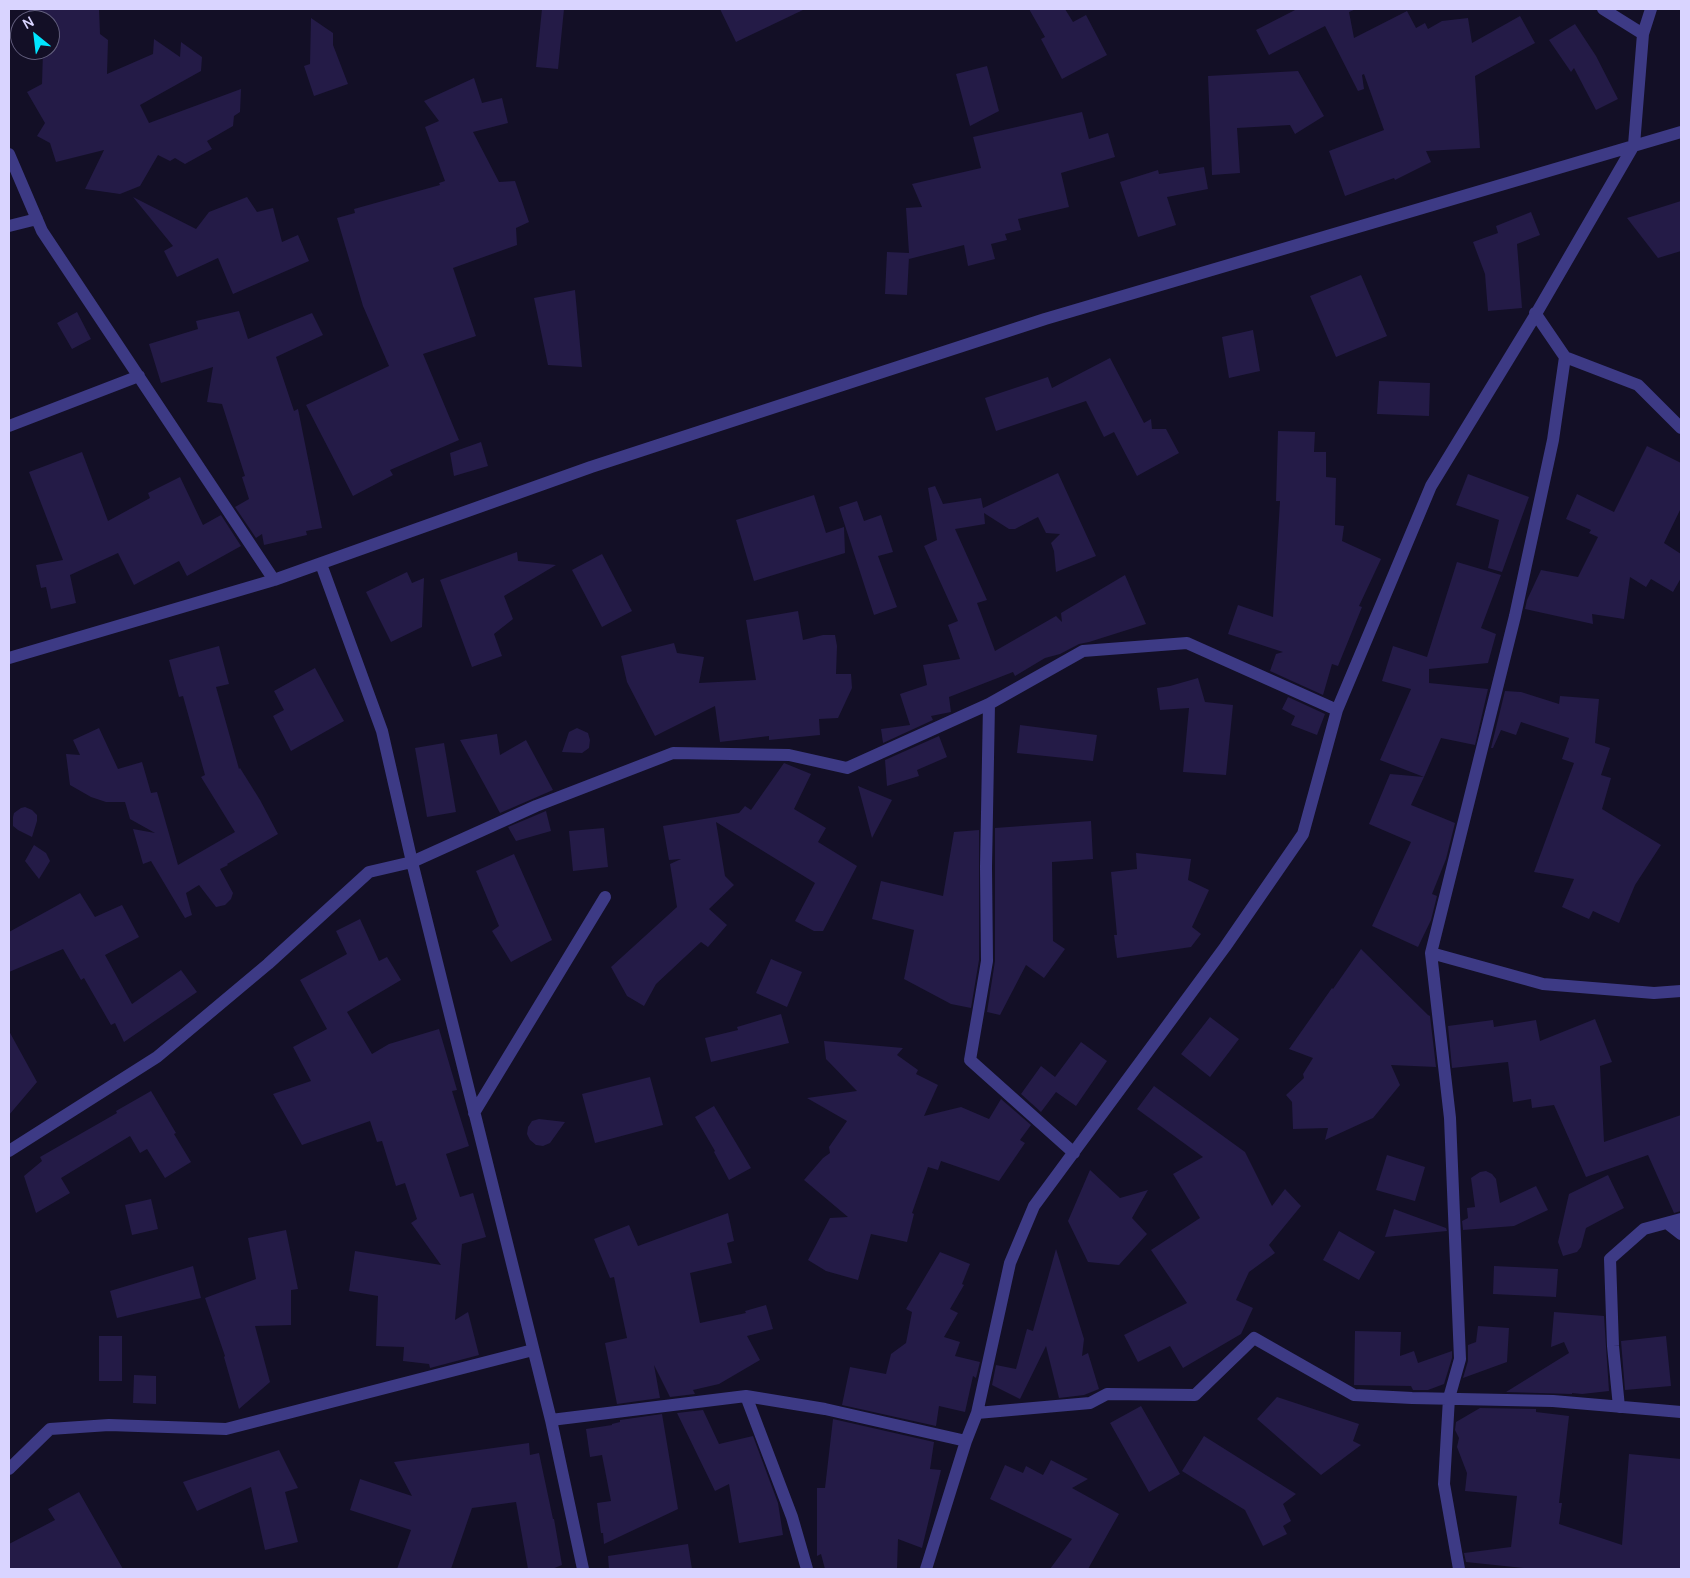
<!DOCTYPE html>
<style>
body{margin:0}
#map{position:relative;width:1690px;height:1578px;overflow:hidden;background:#130f26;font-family:Manrope,sans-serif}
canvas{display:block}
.frame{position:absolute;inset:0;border:10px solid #d9d4ff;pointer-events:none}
.north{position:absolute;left:10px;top:10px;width:50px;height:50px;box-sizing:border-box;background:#130f26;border:1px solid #625e7d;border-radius:50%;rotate:331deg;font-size:14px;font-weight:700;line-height:20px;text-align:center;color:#d9d4ff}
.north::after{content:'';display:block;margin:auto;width:18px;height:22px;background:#00e5ff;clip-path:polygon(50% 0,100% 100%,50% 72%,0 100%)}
</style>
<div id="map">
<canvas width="1690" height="1578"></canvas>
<div class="frame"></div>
<div class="north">N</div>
</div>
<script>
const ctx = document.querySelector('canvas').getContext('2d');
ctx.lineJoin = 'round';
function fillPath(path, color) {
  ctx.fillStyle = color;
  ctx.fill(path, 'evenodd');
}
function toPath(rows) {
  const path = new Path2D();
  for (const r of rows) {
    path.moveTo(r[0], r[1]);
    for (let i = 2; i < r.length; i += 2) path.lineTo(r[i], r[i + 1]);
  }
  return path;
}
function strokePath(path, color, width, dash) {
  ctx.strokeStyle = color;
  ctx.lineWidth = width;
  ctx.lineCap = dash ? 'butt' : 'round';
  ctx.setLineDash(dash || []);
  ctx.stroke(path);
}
fillPath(toPath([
 [29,9,99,9,100,34,108,40,107,74,153,54,154,39,180,57,181,42,202,57,201,71,140,105,149,123,241,89,240,112,234,116,233,126,207,141,212,149,185,164,175,158,170,161,158,155,140,186,120,194,85,189,104,150,56,162,50,143,37,136,45,123,27,92,42,84,43,51,41,50,50,50,50,20,29,20],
 [542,9,564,9,558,69,536,67],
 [720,9,805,9,736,42],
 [1029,9,1065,9,1073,22,1086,15,1107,55,1062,79,1041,39,1045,37],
 [1297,9,1356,9,1349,12,1354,38,1407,11,1416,28,1425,23,1428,29,1442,21,1468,18,1472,43,1520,16,1535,43,1475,76,1480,148,1426,151,1431,162,1395,180,1394,178,1345,196,1329,151,1384,130,1364,74,1362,75,1364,89,1358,91,1325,26,1269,55,1256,30],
 [311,18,333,33,333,45,348,84,314,96,304,66,310,64],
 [1575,24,1596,56,1618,99,1596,110,1574,68,1571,72,1549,40],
 [987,66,999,111,970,126,956,74],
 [1298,71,1324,116,1295,134,1290,125,1237,128,1240,173,1212,175,1208,76],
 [474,78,482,103,502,98,508,123,473,132,499,182,515,181,529,222,516,228,517,245,453,268,476,336,423,354,459,440,390,470,393,475,353,496,306,405,389,366,363,306,337,218,355,213,354,209,440,185,439,183,445,181,425,127,439,121,424,101],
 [1082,112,1089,139,1108,133,1115,157,1061,173,1069,207,1018,219,1021,230,1005,234,1007,240,991,244,995,259,968,266,964,245,909,259,909,257,907,295,885,294,887,252,909,253,906,208,922,207,912,184,981,168,973,137],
 [1204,167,1208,189,1167,197,1176,225,1138,237,1120,182,1158,170,1159,174],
 [133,197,196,229,209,212,247,197,257,212,273,208,282,242,298,235,309,261,233,294,218,258,177,277,164,251,173,246],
 [1681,201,1681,251,1658,258,1627,218],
 [1531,212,1540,235,1517,244,1522,308,1488,311,1485,274,1473,242,1498,233,1496,226],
 [1361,275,1387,336,1336,357,1310,296],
 [575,290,582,367,548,365,534,298],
 [239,311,248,339,312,313,323,335,276,357,294,411,298,409,322,528,306,531,307,535,264,545,262,534,256,538,235,507,249,499,242,477,245,476,222,404,207,402,213,367,161,383,149,344,198,329,196,321],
 [77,312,91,339,72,349,57,323],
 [1253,330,1260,371,1229,378,1222,337],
 [1110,358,1144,423,1151,419,1152,429,1166,429,1179,453,1137,476,1114,432,1104,437,1086,401,996,431,985,398,1048,377,1052,388],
 [1379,381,1430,383,1429,416,1377,414],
 [1278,431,1315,432,1314,452,1326,452,1326,477,1336,478,1335,525,1344,526,1342,541,1381,559,1359,606,1362,607,1338,666,1332,664,1323,695,1270,671,1276,654,1283,652,1228,634,1238,605,1273,617,1280,501,1276,501],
 [481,442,488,466,454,476,450,453],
 [1647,446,1681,463,1681,508,1664,543,1681,554,1681,578,1673,592,1651,579,1646,587,1630,577,1624,619,1592,614,1593,624,1525,609,1527,600,1541,570,1578,577,1598,537,1589,533,1591,530,1566,519,1577,494,1614,512],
 [82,452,108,521,150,498,148,493,180,477,203,525,221,515,241,546,187,576,179,561,134,585,118,553,70,575,76,603,51,609,46,587,41,588,36,565,63,560,29,472],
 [1058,473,1096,556,1056,572,1054,551,1051,543,1060,534,1046,533,1038,517,1015,529,1009,529,984,513,985,524,955,529,987,600,977,603,995,651,1056,616,1062,622,1061,613,1125,575,1146,624,1089,642,1079,644,1060,654,1045,658,1015,676,1013,672,949,697,951,712,931,716,933,720,883,743,881,729,910,725,900,694,927,685,923,665,960,659,948,625,958,621,924,546,937,540,928,488,935,486,943,504,981,498,983,508],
 [1468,474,1529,497,1502,572,1488,568,1499,520,1456,505],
 [814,495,826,533,844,527,845,553,754,581,736,520],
 [857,501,864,521,881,515,893,552,878,556,897,607,874,615,839,507],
 [517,552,518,561,556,565,504,596,513,619,494,634,502,656,472,667,440,580],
 [602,554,632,611,602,627,572,570],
 [1457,562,1501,575,1481,628,1496,634,1488,663,1429,669,1429,683,1488,689,1475,745,1441,738,1424,777,1380,760,1411,689,1382,681,1393,646,1427,657],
 [407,572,412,583,424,578,422,627,391,642,366,592],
 [798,611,803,640,823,635,835,635,837,646,836,674,851,674,852,688,838,718,819,719,820,735,769,740,769,736,720,742,715,706,655,736,627,682,621,656,674,643,677,653,704,657,699,683,756,680,746,620],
 [219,646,229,684,216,687,239,769,240,768,260,800,278,834,227,864,228,865,220,869,233,893,231,899,225,905,216,907,199,885,186,893,192,915,185,918,151,861,143,864,133,829,155,833,130,819,125,802,106,802,91,797,70,785,66,754,80,755,73,740,99,728,118,769,142,762,151,793,157,792,178,865,235,832,201,777,205,775,183,696,179,697,169,660],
 [315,668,344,721,291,751,273,716,284,710,274,691],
 [1198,678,1205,702,1233,705,1226,775,1183,772,1189,708,1160,710,1157,688,1170,686],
 [1505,691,1521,692,1559,704,1560,696,1599,699,1595,743,1610,748,1601,775,1611,778,1602,809,1661,845,1635,885,1619,923,1593,911,1589,919,1562,907,1574,879,1534,872,1574,763,1562,759,1569,738,1521,722,1516,735,1501,730,1493,748,1491,748],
 [1288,697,1325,714,1317,735,1291,725,1295,716,1282,709],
 [1020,725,1097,735,1093,761,1017,753],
 [577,728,588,733,590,740,589,748,582,753,562,752,569,732],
 [497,734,500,755,526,740,553,790,500,813,460,740],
 [939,736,947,757,917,770,919,776,887,786,885,760],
 [444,743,456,812,427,817,415,748],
 [784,763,811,774,794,809,826,828,818,842,857,866,823,931,814,931,795,921,815,883,716,822,725,876,734,885,709,909,727,925,708,947,701,942,656,984,644,1006,627,996,611,967,677,907,670,864,681,859,669,860,663,826,739,813,745,806,751,810],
 [1390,774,1424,777,1411,805,1455,823,1446,859,1432,894,1437,896,1431,920,1418,947,1372,926,1411,842,1369,824],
 [858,786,892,800,872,838],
 [25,807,32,810,37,815,37,821,32,837,18,830,13,826,13,817,14,813,21,808],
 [546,811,551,831,516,841,508,827],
 [1091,821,1093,859,1052,862,1053,941,1065,949,1044,978,1026,965,1000,1015,987,1012,995,961,995,828],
 [604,828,608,867,573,871,569,831],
 [979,830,979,960,971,1008,951,1004,904,979,914,930,872,919,881,881,943,896,954,832],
 [34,845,46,853,50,861,39,879,25,861],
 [1136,853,1191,859,1188,880,1209,890,1192,927,1201,934,1191,947,1117,958,1114,935,1117,935,1111,872,1137,869],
 [514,854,552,940,511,962,492,931,499,926,476,871],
 [80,893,95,917,122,905,139,937,105,955,132,1004,181,970,197,992,124,1042,115,1023,111,1025,84,978,81,980,63,949,9,972,9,932],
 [360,919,379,961,387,957,401,980,347,1012,372,1054,389,1044,439,1029,457,1090,452,1091,469,1146,446,1154,460,1197,473,1193,486,1237,462,1244,455,1320,468,1312,479,1355,430,1368,429,1364,403,1361,404,1347,376,1346,378,1296,349,1291,355,1251,441,1265,411,1223,417,1219,405,1183,396,1186,382,1141,377,1142,370,1121,302,1145,273,1094,311,1081,293,1047,327,1029,300,980,347,954,336,931],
 [1361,949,1428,1015,1430,1016,1436,1067,1391,1065,1400,1085,1373,1118,1325,1140,1328,1128,1293,1129,1292,1102,1286,1095,1304,1078,1303,1074,1313,1058,1289,1049,1332,988,1333,989],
 [771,959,802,972,787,1007,756,993],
 [781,1014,789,1043,711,1062,705,1038,738,1030,737,1027],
 [1210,1017,1239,1039,1210,1077,1181,1054],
 [1595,1019,1612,1062,1600,1066,1604,1142,1681,1115,1681,1211,1674,1213,1648,1155,1586,1177,1554,1105,1532,1108,1531,1099,1513,1102,1508,1062,1452,1068,1448,1026,1493,1020,1494,1027,1536,1020,1540,1041],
 [9,1031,37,1082,9,1115],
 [824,1041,903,1048,897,1055,918,1070,916,1074,938,1085,924,1116,961,1107,989,1119,1001,1099,1031,1125,1020,1140,1025,1143,999,1181,941,1161,938,1170,928,1167,912,1213,914,1214,907,1242,871,1234,858,1280,826,1271,808,1260,830,1218,848,1217,804,1180,823,1158,830,1153,829,1147,847,1121,807,1098,857,1091,826,1059],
 [1081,1042,1107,1061,1076,1106,1056,1092,1041,1112,1021,1094,1041,1066,1055,1077],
 [650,1077,663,1125,595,1143,582,1094],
 [1154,1086,1245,1152,1272,1206,1285,1189,1301,1206,1269,1245,1275,1253,1249,1272,1236,1300,1253,1308,1241,1334,1183,1368,1170,1346,1138,1362,1124,1335,1187,1303,1151,1250,1200,1218,1173,1174,1203,1157,1137,1109],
 [151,1091,176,1133,174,1134,191,1162,165,1178,147,1149,140,1153,130,1136,61,1178,70,1193,36,1213,24,1176,42,1161,40,1157,117,1113,116,1111],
 [714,1106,751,1168,729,1180,714,1152,715,1151,695,1117],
 [539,1119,565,1122,550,1143,543,1146,536,1145,530,1140,527,1134,528,1127,532,1121],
 [1387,1155,1425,1167,1415,1201,1376,1190],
 [1090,1170,1120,1198,1148,1190,1132,1218,1147,1234,1119,1265,1088,1262,1068,1221],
 [1486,1171,1492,1174,1496,1179,1500,1203,1536,1186,1548,1210,1514,1226,1463,1230,1462,1221,1468,1218,1467,1208,1475,1207,1471,1178,1480,1172],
 [1608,1175,1624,1208,1586,1228,1581,1247,1577,1252,1563,1256,1558,1242,1569,1194],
 [151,1199,158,1229,132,1235,125,1205],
 [1394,1209,1446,1228,1447,1231,1385,1237],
 [728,1213,734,1241,727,1243,732,1263,690,1273,700,1323,746,1313,745,1311,766,1305,773,1329,747,1336,760,1360,719,1384,693,1390,695,1394,670,1397,654,1365,660,1398,617,1404,605,1343,627,1338,614,1277,610,1278,594,1239,629,1225,638,1246],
 [286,1230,298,1289,291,1290,291,1325,255,1326,270,1382,239,1409,224,1357,225,1356,205,1298,256,1279,248,1238],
 [1339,1231,1375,1252,1359,1280,1323,1260],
 [1056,1249,1084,1339,1082,1356,1088,1353,1099,1389,1084,1395,1059,1398,1046,1346,1020,1399,992,1385,996,1365,1016,1369,1027,1329,1033,1331],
 [940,1252,970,1264,962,1284,964,1285,950,1309,958,1313,944,1337,960,1342,955,1356,980,1362,976,1378,973,1376,965,1412,939,1406,936,1426,842,1405,850,1367,886,1374,891,1354,906,1343,912,1312,906,1309],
 [193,1266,201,1298,117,1318,110,1291],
 [1494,1266,1558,1269,1556,1297,1493,1294],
 [1554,1312,1604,1316,1609,1391,1582,1394,1572,1393,1572,1394,1506,1392,1569,1353,1564,1342,1551,1347],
 [1478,1326,1509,1328,1507,1362,1463,1378,1468,1361,1468,1345,1476,1342],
 [1355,1331,1401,1332,1400,1356,1414,1351,1418,1363,1452,1351,1452,1358,1444,1384,1428,1390,1413,1390,1411,1386,1354,1385],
 [99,1336,122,1336,122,1381,99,1381],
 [1666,1336,1671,1386,1625,1390,1621,1341],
 [134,1375,156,1376,156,1404,133,1403],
 [1277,1397,1359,1424,1353,1441,1361,1445,1321,1475,1257,1419],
 [1141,1406,1180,1474,1149,1492,1110,1423],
 [1480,1408,1536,1409,1536,1412,1569,1416,1559,1503,1562,1503,1559,1524,1622,1545,1629,1454,1681,1459,1681,1569,1533,1569,1466,1562,1464,1553,1511,1547,1517,1496,1465,1491,1467,1473,1457,1447,1459,1438,1455,1430,1456,1422],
 [703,1410,719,1444,753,1436,778,1503,783,1535,739,1543,729,1484,715,1491,677,1413],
 [662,1414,678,1509,604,1544,603,1533,601,1533,597,1503,611,1501,602,1455,590,1457,586,1429,612,1425,612,1424,620,1422,620,1420],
 [833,1419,934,1442,930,1469,941,1470,922,1548,898,1539,897,1569,825,1569,821,1554,817,1556,817,1488,825,1488],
 [1204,1436,1296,1494,1283,1504,1291,1521,1283,1526,1287,1534,1263,1546,1245,1510,1182,1471],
 [529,1443,530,1455,539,1453,553,1519,554,1519,562,1565,552,1569,528,1569,516,1502,472,1508,451,1569,397,1569,411,1530,350,1510,360,1479,412,1496,394,1462],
 [279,1450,298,1488,285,1492,298,1542,265,1550,251,1487,197,1511,183,1482],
 [1051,1460,1088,1479,1072,1488,1119,1514,1088,1569,1050,1569,1072,1539,990,1499,1005,1465,1023,1473,1026,1466,1043,1475],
 [79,1492,123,1569,9,1569,9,1544,55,1520,48,1509],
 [688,1544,692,1569,609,1569,608,1556]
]), '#241b47');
strokePath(toPath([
 [1603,9,1643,34],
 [9,154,42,231,274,580],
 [9,226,37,219],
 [1565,357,1638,385,1681,428],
 [9,426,139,376],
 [321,564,382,731,412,862,551,1420,583,1569],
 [9,658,274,580,591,467,1045,319,1681,132],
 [989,704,986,867,987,961,970,1060,1074,1153],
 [1431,953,1543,984,1654,993,1681,991],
 [474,1113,605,897],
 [9,1151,157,1057,268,964,369,872,412,862,536,806,673,753,789,755,847,768,989,704,1083,651,1187,643,1337,710],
 [1667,1223,1681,1234],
 [746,1396,792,1517,807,1569],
 [1619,1407,1613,1346,1610,1259,1644,1229,1681,1219],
 [977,1413,1090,1403,1107,1394,1195,1395,1254,1338,1354,1395,1412,1398,1553,1401,1681,1412],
 [551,1420,746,1396,825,1409,966,1441],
 [9,1469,50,1429,109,1425,226,1429,533,1350],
 [926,1569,966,1441,977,1413,1010,1263,1034,1206,1225,947,1303,834,1337,710,1431,486,1533,319,1634,145,1643,34,1651,9],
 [1459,1569,1444,1484,1449,1398,1460,1359,1450,1118,1431,953,1515,616,1553,440,1565,357,1535,313]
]), '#3d3a85', 12);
</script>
